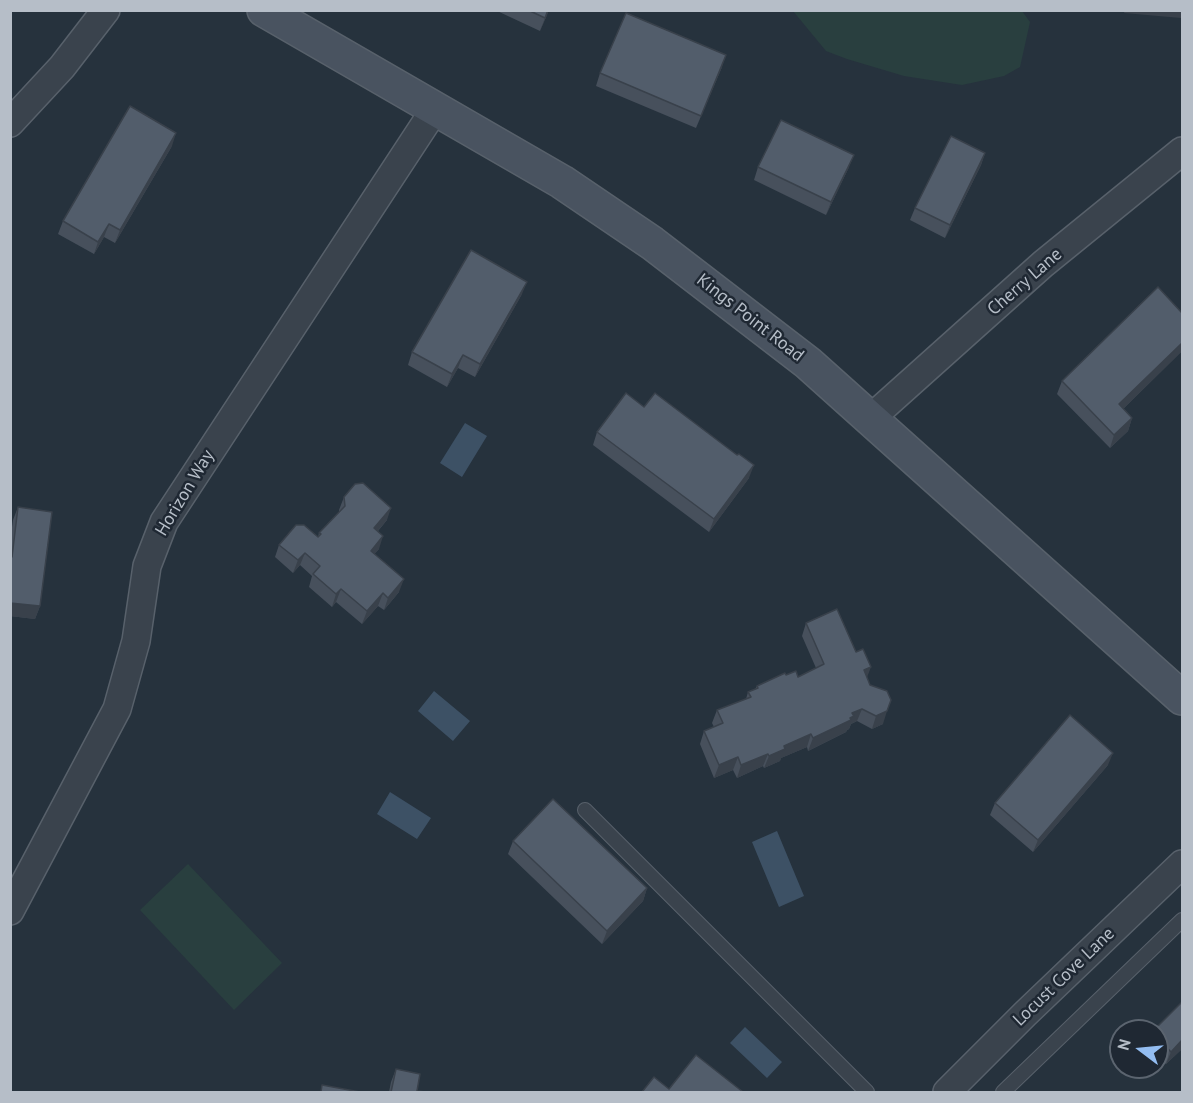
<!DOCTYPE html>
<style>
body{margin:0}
#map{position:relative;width:1193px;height:1103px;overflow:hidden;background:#26323d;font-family:"PT Sans",sans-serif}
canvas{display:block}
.frame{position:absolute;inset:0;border:12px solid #b6bec8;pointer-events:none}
.north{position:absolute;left:1109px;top:1019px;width:60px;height:60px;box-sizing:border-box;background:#1f2833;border:2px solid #5b646f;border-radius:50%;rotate:286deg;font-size:16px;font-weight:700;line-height:24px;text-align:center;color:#b6bec8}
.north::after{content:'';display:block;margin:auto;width:21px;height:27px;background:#93bdf1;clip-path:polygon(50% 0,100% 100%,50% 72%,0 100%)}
</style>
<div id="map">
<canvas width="1193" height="1103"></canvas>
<div class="frame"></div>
<div class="north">N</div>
</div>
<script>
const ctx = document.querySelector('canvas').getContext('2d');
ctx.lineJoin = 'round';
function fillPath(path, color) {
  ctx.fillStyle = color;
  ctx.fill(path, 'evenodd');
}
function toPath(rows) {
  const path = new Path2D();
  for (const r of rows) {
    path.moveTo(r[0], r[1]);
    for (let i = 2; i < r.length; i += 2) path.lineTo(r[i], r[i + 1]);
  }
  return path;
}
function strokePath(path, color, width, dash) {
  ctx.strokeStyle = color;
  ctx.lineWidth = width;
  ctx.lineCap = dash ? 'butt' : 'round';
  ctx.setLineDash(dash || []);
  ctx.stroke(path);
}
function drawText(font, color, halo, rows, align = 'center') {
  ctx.font = font + ' "PT Sans",sans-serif';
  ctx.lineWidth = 5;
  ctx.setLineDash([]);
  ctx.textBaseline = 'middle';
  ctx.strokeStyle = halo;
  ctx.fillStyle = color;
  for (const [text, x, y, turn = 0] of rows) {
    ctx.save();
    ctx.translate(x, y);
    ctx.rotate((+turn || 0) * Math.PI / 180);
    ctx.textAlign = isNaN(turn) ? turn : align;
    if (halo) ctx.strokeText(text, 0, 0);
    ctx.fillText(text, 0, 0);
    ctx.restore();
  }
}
fillPath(toPath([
 [793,11,1022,11,1030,22,1020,67,1004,76,962,85,904,76,847,59,826,51],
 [188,864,282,963,234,1010,140,910]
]), '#293f3f');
fillPath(toPath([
 [465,423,487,436,462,477,440,463],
 [434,691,470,721,453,741,418,711],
 [390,792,431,818,417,839,377,814],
 [777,831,804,896,779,907,752,842],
 [745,1027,782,1062,767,1078,730,1043]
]), '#3d5165');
const lane = toPath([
 [585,810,867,1092],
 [1003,1092,1182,920]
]);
const street = toPath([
 [10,123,62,67,106,10],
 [871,418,1043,264,1182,151],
 [10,911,117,709,136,641,147,566,164,522,435,109],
 [947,1092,1025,1014,1182,864]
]);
const secondary = toPath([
 [264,10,562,182,652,243,808,363,1182,698]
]);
strokePath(lane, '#58616b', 16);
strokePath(street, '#58616b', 30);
strokePath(secondary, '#58616b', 36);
strokePath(lane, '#3a434d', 14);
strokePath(street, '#3a434d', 27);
strokePath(secondary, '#495360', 33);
fillPath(toPath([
 [495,10,549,10,540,31],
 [722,67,696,128,596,86,600,73],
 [172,146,115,243,104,237,94,254,58,234,63,221],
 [985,153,981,165,945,238,910,220,915,208],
 [758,167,849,167,826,215,754,180],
 [522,294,475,377,458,368,447,387,408,365,412,352],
 [1182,351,1123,409,1132,418,1128,431,1110,448,1057,394,1062,381],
 [597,432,749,478,709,532,593,445],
 [344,497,387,520,378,531,379,549,374,554,399,592,384,610,378,606,362,624,336,602,332,607,309,587,312,576,300,565,293,573,275,557,279,545,318,537,319,533,339,512,339,510],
 [18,507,40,606,35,619,10,616,10,541,13,520],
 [806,623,867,678,883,724,872,729,857,721,851,724,849,729,847,730,846,732,808,751,807,747,781,758,780,761,764,768,763,766,737,778,733,770,714,778,700,744,704,731,714,727,712,723,717,710,746,699,748,692,755,689,757,686,786,675,798,677,816,668,802,636],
 [1108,765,1033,852,990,815,995,803],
 [513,841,647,888,643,901,602,944,508,854],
 [1157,1031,1182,1049,1166,1064,1157,1055],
 [396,1069,417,1091,426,1092,389,1092,391,1082]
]), '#47505c');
fillPath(toPath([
 [548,10,549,10,540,31,545,18],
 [1125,10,1182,10,1182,15,1181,18,1124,13],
 [726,55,722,67,696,128,701,116],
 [176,133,172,146,115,243,120,230],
 [985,153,981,165,945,238,950,225],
 [854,155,849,167,826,215,831,202],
 [109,224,104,237,94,254,98,242],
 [527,282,522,294,475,377,480,364],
 [1182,343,1182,351,1115,417,1119,404],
 [463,355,458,368,447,387,452,374],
 [1132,418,1128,431,1110,448,1114,435],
 [754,465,749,478,709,532,714,519],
 [391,508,387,520,369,541,374,528],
 [383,536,379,549,366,564,371,551],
 [305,553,300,565,293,573,298,560],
 [404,579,399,592,384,610,388,598],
 [341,589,336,602,332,607,336,594],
 [383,593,378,606,362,624,367,611],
 [10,603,40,606,35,619,10,616],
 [871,667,866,680,864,670],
 [862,709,857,721,851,724,849,729,847,730,846,732,808,751,813,738,852,713],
 [887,711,883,724,872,729,876,716],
 [811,734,807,747,781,758,780,761,764,768,769,756,784,746],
 [1113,753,1108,765,1033,852,1038,840],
 [768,754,763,766,737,778,741,765],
 [738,757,733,770,714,778,719,765],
 [647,888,643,901,602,944,607,931],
 [1182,1040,1182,1049,1166,1064,1171,1052]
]), '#39414b');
const building = toPath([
 [528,10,548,10,545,18,528,10],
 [626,13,726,55,701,116,600,73,626,13],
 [130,106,176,133,120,230,109,224,98,242,63,221,130,106],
 [781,120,854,155,831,202,758,167,781,120],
 [951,136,985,153,950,225,915,208,951,136],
 [471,250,527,282,480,364,463,355,452,374,412,352,471,250],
 [1158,287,1182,313,1182,343,1119,404,1132,418,1114,435,1062,381,1158,287],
 [626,393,644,407,655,393,737,455,739,454,754,465,714,519,597,432,626,393],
 [363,483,391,508,374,528,383,536,371,551,404,579,388,598,383,593,367,611,341,589,336,594,313,574,320,566,305,553,298,560,279,545,296,525,304,525,318,537,321,534,319,533,345,506,344,497,355,484,363,483],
 [18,507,52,512,40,606,10,603,10,557,12,557,18,507],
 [837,609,856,652,863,649,871,667,864,670,870,685,887,691,891,700,887,711,876,716,862,709,852,713,854,716,850,718,851,720,813,738,811,734,784,746,785,749,769,756,768,754,741,765,738,757,719,765,704,731,723,723,717,710,751,697,748,692,758,688,757,686,785,673,786,675,796,671,798,677,824,664,806,623,837,609],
 [1070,715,1113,753,1038,840,995,803,1070,715],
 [553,799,647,888,607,931,513,841,553,799],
 [1182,1002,1182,1040,1171,1052,1157,1037,1157,1031,1153,1031,1182,1002],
 [696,1055,743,1092,642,1092,654,1077,669,1089,696,1055],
 [396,1069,420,1074,417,1091,426,1092,391,1092,396,1069],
 [322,1085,360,1092,321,1092,322,1085]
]);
fillPath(building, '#525d6b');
strokePath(building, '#39414b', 1.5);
drawText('18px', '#b6bec8', '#1f2833', [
 ["Cherry Lane",1025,282,-41],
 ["Kings Point Road",750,318,38],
 ["Horizon Way",185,493,-59],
 ["Locust Cove Lane",1064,977,-44]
]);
</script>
